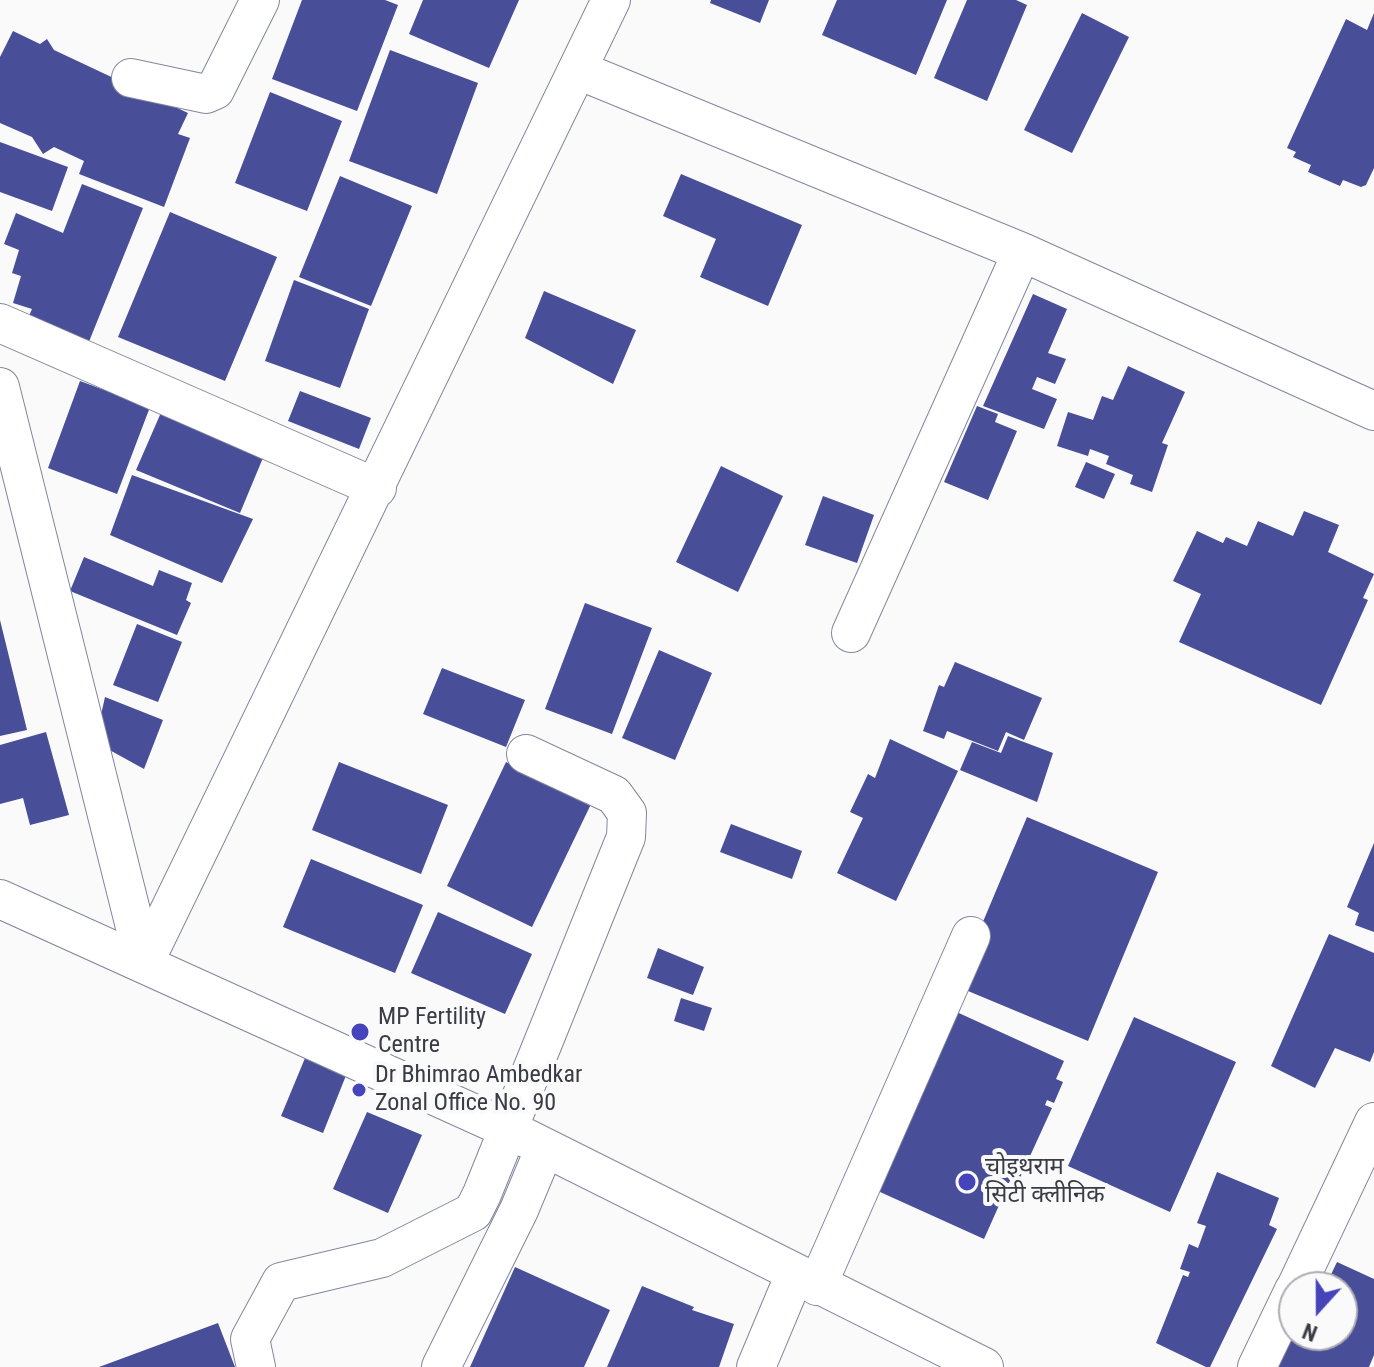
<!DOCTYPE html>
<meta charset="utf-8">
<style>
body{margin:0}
#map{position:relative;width:1374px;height:1367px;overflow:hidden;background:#fafafa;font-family:"Roboto Condensed",sans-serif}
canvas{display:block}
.north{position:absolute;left:1278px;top:1271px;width:80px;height:80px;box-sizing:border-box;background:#fafafa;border:2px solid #adaeb2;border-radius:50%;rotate:201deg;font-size:22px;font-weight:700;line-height:32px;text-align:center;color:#393b45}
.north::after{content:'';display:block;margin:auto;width:28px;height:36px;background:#4544ba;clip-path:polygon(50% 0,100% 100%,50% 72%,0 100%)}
</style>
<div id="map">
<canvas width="1374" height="1367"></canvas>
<div class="north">N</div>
</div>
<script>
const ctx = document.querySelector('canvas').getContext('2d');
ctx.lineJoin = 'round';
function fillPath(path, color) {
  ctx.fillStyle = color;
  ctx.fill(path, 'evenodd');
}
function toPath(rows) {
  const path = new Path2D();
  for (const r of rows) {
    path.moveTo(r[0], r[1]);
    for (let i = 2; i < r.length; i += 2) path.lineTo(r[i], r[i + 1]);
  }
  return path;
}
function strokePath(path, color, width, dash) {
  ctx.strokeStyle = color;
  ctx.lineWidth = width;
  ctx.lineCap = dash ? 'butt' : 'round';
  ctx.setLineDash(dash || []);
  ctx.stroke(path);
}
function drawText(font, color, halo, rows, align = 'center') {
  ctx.font = font + ' "Roboto Condensed","Noto Sans Devanagari",sans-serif';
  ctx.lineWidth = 8;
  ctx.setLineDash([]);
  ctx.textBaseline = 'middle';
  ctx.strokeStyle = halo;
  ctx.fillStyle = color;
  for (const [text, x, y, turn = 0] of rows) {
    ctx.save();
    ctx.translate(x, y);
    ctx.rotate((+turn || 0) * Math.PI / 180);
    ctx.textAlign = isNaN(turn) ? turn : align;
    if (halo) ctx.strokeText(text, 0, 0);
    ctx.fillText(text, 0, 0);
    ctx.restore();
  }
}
fillPath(toPath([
 [302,0,385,0,398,5,357,111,272,79],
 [423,0,519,0,489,68,409,34],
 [711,0,769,0,760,23,710,3],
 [837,0,947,0,916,75,822,35],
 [967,0,1016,0,1027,5,987,101,934,78],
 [1082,13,1129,37,1072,153,1024,130],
 [1374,13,1374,168,1366,185,1361,187,1343,180,1340,186,1308,172,1311,165,1293,157,1296,152,1287,148,1346,19,1367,30],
 [13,31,40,44,47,39,54,50,188,113,178,134,190,138,164,207,79,174,84,161,54,147,43,154,32,137,0,123,0,57],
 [390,50,478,83,437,194,349,161],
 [270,92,342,121,307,211,235,183],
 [0,142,68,167,52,211,0,192],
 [681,174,802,225,768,306,700,277,716,239,663,216],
 [340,176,412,206,371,306,299,277],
 [82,184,143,208,86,349,25,325,32,309,13,303,21,276,12,273,19,250,4,244,16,213,63,233],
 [170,212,277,257,225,381,118,337],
 [294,280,369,309,340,388,265,361],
 [544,291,636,330,613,384,525,338],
 [1033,294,1067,309,1048,353,1066,359,1055,384,1037,377,1032,389,1057,399,1044,429,983,406],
 [1128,366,1185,392,1162,443,1168,445,1152,492,1130,484,1133,475,1106,464,1109,456,1090,449,1088,456,1057,446,1068,412,1093,420,1102,396,1113,400],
 [80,381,150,407,117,494,48,468],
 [300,391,371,418,359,449,288,421],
 [977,406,998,414,995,422,1017,431,988,500,944,482],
 [163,408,265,453,240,513,136,470],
 [1086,462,1115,474,1104,499,1075,487],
 [721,466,783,496,738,592,676,562],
 [132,475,253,519,222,583,110,535],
 [823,496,874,515,857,563,805,545],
 [1304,511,1339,525,1328,552,1374,574,1363,598,1368,600,1321,705,1179,642,1201,594,1173,581,1197,531,1223,543,1226,537,1247,546,1258,521,1293,536],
 [84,557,153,586,159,570,192,583,186,600,191,603,177,635,70,591],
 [585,603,652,628,612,734,545,709],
 [0,620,27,730,0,736],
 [137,624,182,642,158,702,113,685],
 [659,650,712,673,675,760,622,738],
 [955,662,1042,698,1024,740,1006,732,998,751,947,731,944,739,923,731,939,685,944,687],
 [442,668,525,700,506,747,423,714],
 [105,697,163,720,144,769,95,742],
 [46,732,69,815,30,825,23,798,0,804,0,745],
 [1008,736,1053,753,1037,802,960,770,972,742,1001,753],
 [890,739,958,771,896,901,837,873,863,818,850,812,868,774,875,778],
 [339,762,448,805,421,874,312,830],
 [506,762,592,802,532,927,447,886],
 [1027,817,1158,872,1088,1041,956,986],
 [731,824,802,851,792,879,720,852],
 [1374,843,1374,932,1355,925,1359,913,1347,907],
 [311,859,423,905,395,973,283,927],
 [438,912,532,954,505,1014,411,973],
 [1329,934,1374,953,1374,1052,1370,1062,1335,1048,1315,1088,1271,1066],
 [658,948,704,967,693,995,647,978],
 [681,998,712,1008,704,1031,674,1021],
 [950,1009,1064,1061,1056,1079,1063,1082,1054,1103,1047,1100,1045,1105,1052,1108,1020,1178,1013,1174,984,1239,869,1187],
 [1134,1017,1236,1062,1170,1212,1068,1166],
 [310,1046,351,1063,323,1133,281,1116],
 [367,1112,422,1135,388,1213,333,1189],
 [1217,1172,1279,1198,1269,1225,1277,1229,1210,1367,1206,1367,1156,1343,1183,1275,1188,1277,1190,1272,1180,1269,1189,1244,1198,1248,1206,1226,1197,1223],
 [1337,1262,1374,1279,1374,1355,1369,1367,1277,1367,1293,1335,1342,1335,1342,1287,1325,1287],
 [515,1267,610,1310,584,1367,470,1367],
 [642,1286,694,1307,692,1310,734,1324,719,1367,607,1367],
 [218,1323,235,1367,99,1367]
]), '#484e98');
const minor = toPath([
 [578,70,1022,252,1374,411],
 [131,78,206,94,215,90,260,0],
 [0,323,377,488],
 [0,387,144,963],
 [851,633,1022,252],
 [0,899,508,1129,984,1367],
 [144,963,611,0],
 [817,1286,971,936],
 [1296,1287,1374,1122],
 [256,1367,250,1339,281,1282,382,1258,473,1212,482,1194,626,837,627,813,614,795,526,754],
 [441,1367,519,1210,544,1150],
 [756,1367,795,1274],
 [1257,1367,1294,1290]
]);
strokePath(minor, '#83879e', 40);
strokePath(minor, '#fff', 38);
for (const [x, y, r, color] of [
 [360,1032,10,"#4544ba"],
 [359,1090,8,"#4544ba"],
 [967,1182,10,"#4544ba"]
]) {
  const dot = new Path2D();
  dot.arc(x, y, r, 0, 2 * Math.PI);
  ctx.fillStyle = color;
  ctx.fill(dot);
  strokePath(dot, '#fafafa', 3);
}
drawText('24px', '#393b45', '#fafafa', [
 ["MP Fertility",378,1018],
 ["Centre",378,1046],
 ["Dr Bhimrao Ambedkar",375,1076],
 ["Zonal Office No. 90",375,1104],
 ["चोइथराम",985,1168],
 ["सिटी क्लीनिक",985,1196]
], 'left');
</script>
